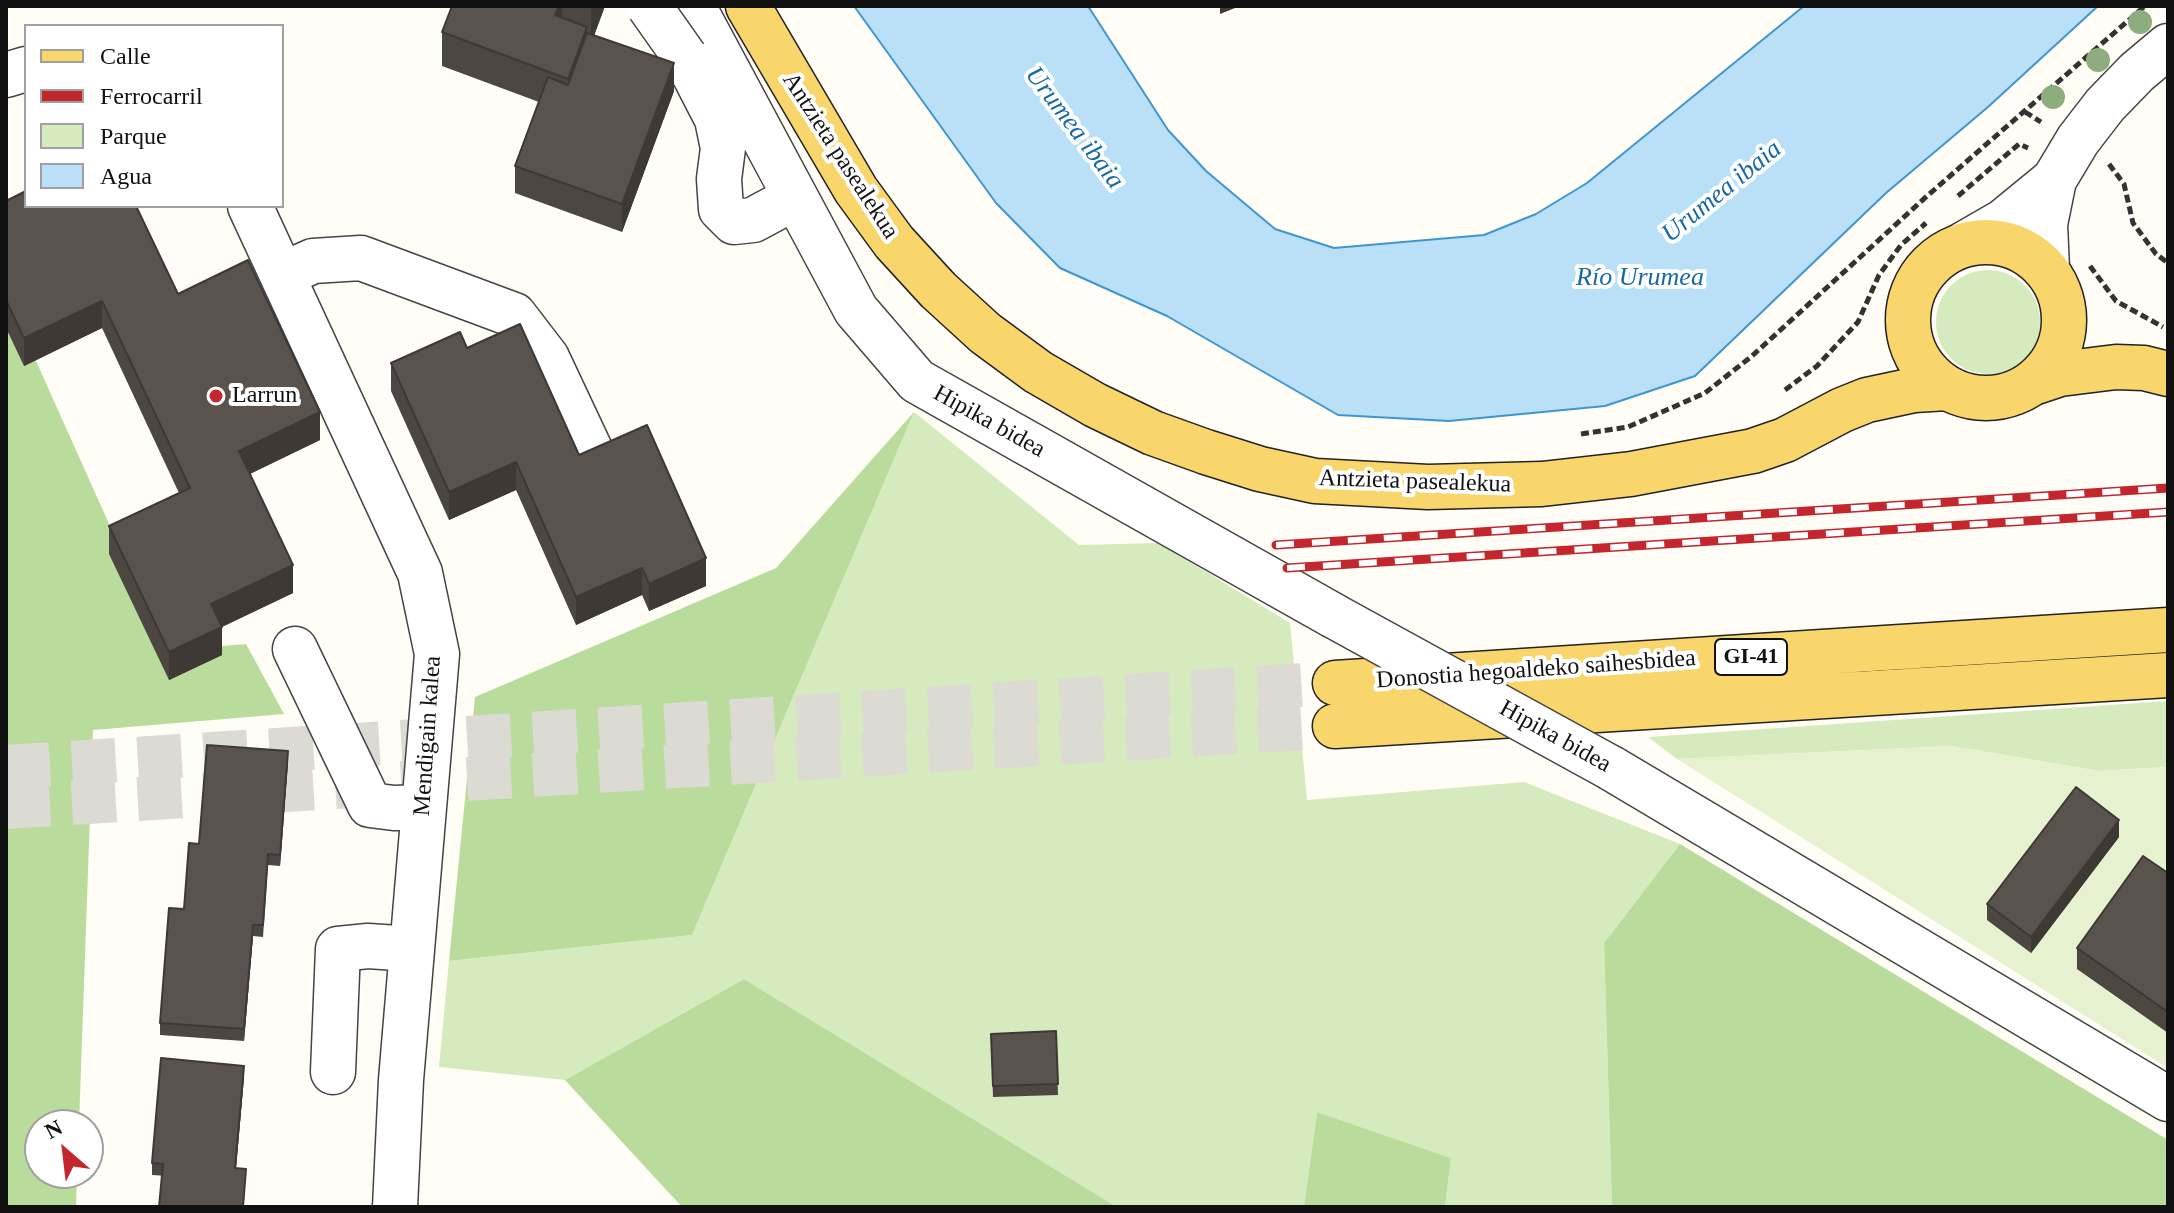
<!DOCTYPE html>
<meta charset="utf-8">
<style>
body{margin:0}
#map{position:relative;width:2174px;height:1213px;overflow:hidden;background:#fffdf5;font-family:Georgia,serif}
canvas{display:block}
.frame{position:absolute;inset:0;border:8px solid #111;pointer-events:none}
.legend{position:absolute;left:24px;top:24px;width:260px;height:184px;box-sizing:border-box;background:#fff;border:2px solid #a0a0a0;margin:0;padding:10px 14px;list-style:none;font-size:24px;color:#111}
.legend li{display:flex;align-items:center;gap:16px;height:40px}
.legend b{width:40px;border:2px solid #a0a0a0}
.north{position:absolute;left:24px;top:1109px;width:80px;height:80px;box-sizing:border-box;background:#fff;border:2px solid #a0a0a0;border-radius:50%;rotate:332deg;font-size:22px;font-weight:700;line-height:32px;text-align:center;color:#111}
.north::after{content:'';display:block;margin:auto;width:28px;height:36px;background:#c4262e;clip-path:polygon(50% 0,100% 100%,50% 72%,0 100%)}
</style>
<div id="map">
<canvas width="2174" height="1213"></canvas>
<div class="frame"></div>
<ul class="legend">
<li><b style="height:10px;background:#f9d66b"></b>Calle</li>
<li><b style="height:10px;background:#c4262e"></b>Ferrocarril</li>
<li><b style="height:22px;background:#d5ebbd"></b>Parque</li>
<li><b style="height:22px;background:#b9e0f7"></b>Agua</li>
</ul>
<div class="north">N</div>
</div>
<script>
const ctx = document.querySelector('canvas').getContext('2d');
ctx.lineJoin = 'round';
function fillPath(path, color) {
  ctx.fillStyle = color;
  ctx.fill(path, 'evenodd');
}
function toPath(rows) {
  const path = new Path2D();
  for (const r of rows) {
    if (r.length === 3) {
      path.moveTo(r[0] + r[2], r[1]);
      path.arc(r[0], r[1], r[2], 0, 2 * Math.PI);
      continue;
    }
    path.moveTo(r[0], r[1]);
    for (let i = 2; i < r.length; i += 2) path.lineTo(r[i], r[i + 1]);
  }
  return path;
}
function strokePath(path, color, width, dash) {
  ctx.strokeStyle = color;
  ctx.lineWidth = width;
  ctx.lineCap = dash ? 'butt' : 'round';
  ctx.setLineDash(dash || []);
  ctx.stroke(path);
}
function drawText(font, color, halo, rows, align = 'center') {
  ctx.font = font + ' Georgia,serif';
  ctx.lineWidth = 8;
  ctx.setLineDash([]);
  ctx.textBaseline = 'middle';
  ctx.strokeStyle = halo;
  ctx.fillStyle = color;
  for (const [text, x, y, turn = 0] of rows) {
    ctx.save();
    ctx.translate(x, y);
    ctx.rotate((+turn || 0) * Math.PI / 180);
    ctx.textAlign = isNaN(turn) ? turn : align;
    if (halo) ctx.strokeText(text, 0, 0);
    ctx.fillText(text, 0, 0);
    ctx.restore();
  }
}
fillPath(toPath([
 [1988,322,52],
 [914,412,1079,545,1159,543,1290,623,1307,800,1524,782,1680,844,1604,943,1612,1207,1445,1207,1451,1158,1317,1112,1304,1207,1117,1207,744,979,565,1080,439,1067,449,961,692,935],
 [2168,701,2168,767,2099,771,1951,746,1677,759,1648,737]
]), '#d5ebbd');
fillPath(toPath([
 [6,294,166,651,246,644,284,714,93,730,79,1125,40,1125,40,1173,77,1173,76,1207,6,1207],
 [914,412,692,935,449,961,475,697,776,568],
 [1680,844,2168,1140,2168,1207,1612,1207,1604,943],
 [744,979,1117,1207,682,1207,565,1080],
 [1317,1112,1451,1158,1445,1207,1304,1207]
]), '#b9dc9c');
fillPath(toPath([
 [1951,746,2099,771,2168,767,2168,1068,1677,759]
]), '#e6f2cf');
const water = toPath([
 [854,6,1088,6,1168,130,1206,171,1275,229,1334,248,1484,235,1536,214,1587,183,1804,6,2098,6,1988,107,1886,193,1695,376,1605,406,1449,421,1338,415,1167,316,1060,268,996,203,854,6]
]);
fillPath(water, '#b9e0f7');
strokePath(water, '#3f96cf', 2);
strokePath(toPath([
 [6,767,1335,683],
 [6,807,1335,726]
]), '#dbdad3', 44, [44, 22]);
const minor = toPath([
 [693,6,856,310,917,381,1334,616],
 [685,57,717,119,723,148,719,179,721,209,734,222,753,220,794,198],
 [6,75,26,69],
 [250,206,420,573,437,654,401,1080,395,1207],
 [1964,244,2004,221,2054,180],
 [2047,269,2045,224,2054,180,2078,140,2105,105,2137,72,2168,46],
 [282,275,313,261,361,258,514,315,547,358,594,458],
 [295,649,370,805,394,808,424,807],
 [1611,768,2168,1099],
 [333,1072,338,949,368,946,412,949]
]);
const major = toPath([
 [748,6,856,190,894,242,938,290,985,333,1038,372,1095,405,1153,433,1206,452,1260,469,1315,481,1428,487,1542,484,1631,474,1753,451,1785,440,1842,410,1867,400,1914,390,1947,388],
 [1986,320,78],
 [2033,383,2060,374,2116,367,2144,368,2168,374],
 [1335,683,2168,630],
 [1335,726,2168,675]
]);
strokePath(minor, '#444', 47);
strokePath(major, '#222', 47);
strokePath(toPath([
 [2025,112,2041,122],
 [2109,164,2124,184,2133,223,2156,254,2168,263],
 [1958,196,2019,144,2028,148],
 [2090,266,2116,301,2163,327],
 [1785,390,1817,366,1858,322,1879,275,1901,245,1926,223],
 [1581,434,1628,427,1705,393,1752,356,1927,196,2145,6]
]), '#333', 5, [8, 4]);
strokePath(minor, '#fff', 44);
strokePath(major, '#f9d66b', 44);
const rail = toPath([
 [1276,545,2168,488],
 [1287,568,2168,512]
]);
strokePath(rail, '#c4262e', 9);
strokePath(rail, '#fff', 6, [18]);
const minorBridge = toPath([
 [649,6,685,57],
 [1334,616,1611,768]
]);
strokePath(minorBridge, '#444', 47, []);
strokePath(minorBridge, '#fff', 44);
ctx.fillStyle = '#8dad7f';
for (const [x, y] of [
 [2140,22],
 [2098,60],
 [2053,97]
]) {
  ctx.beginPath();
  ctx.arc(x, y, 12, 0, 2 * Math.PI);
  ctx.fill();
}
fillPath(toPath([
 [452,6,605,6,594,36,674,91,622,232,515,193,515,166,539,102,442,66,442,32],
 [6,201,26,206,178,294,320,440,250,474,293,593,222,627,222,655,169,680,109,554,109,526,179,493,102,328,24,366,6,328],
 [467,348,579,455,706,586,649,611,642,595,576,625,516,490,449,520,391,391,391,363],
 [288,762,280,866,268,865,263,937,253,936,244,1041,160,1035,160,1023,199,844],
 [2119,837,2031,953,1987,920,1987,904],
 [2168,873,2168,1033,2077,969,2077,948],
 [1056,1031,1058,1095,993,1097,991,1034],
 [244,1077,236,1168,246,1181,152,1175,152,1163]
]), '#4d4742');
fillPath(toPath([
 [559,6,562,6,562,31,555,15],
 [592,6,605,6,591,43,591,9],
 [1220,6,1240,6,1220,14],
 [587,27,587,61,568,113,568,79],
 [674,63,674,91,622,232,622,204],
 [102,301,102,328,24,366,24,338],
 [320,412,320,440,239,479,239,451],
 [516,462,516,490,449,520,449,492],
 [706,558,706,586,649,611,649,584],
 [293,565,293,593,211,632,211,604],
 [642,568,642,595,576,625,576,597],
 [222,627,222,655,169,680,169,652],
 [288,751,288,762,280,866,280,855],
 [2119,820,2119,837,2031,953,2031,937],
 [253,925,253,936,244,1041,244,1029],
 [244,1066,244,1077,235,1180,235,1168]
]), '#3f3936');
const building = toPath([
 [452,6,559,6,555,15,587,27,568,79,442,32,452,6],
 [587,33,674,63,622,204,515,166,548,77,568,85,587,33],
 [26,191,26,206,136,206,178,294,248,260,320,412,239,451,293,565,211,604,222,627,169,652,109,526,190,488,102,301,24,338,6,300,6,201,26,191],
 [520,324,579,455,647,425,706,558,649,584,642,568,576,597,516,462,449,492,391,363,460,332,467,348,520,324],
 [207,745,288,751,280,855,268,854,263,925,253,925,244,1029,160,1023,169,908,184,909,189,843,199,844,207,745],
 [2076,787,2119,820,2031,937,1987,904,2076,787],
 [2143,856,2168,873,2168,1012,2077,948,2143,856],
 [1056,1031,1058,1084,993,1086,991,1034,1056,1031],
 [161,1058,244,1066,235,1168,246,1169,243,1207,159,1207,163,1164,152,1163,161,1058]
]);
fillPath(building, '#5a524d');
strokePath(building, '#3f3936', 2);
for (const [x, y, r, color] of [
 [216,396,8,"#c4262e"]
]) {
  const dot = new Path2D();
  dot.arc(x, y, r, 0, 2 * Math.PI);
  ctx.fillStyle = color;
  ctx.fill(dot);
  strokePath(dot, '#fff', 3);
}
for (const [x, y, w] of [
 [1751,657,72]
]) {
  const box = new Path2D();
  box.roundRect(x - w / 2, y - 18, w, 36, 6);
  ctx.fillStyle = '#fff';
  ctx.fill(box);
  strokePath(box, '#111', 2);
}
drawText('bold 22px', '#111', null, [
 ["GI-41",1751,657]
]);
drawText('24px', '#111', '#fff', [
 ["Antzieta pasealekua",840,156,57],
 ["Hipika bidea",989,422,29],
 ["Antzieta pasealekua",1415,482,2],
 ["Donostia hegoaldeko saihesbidea",1536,670,-4],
 ["Mendigain kalea",428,736,-86],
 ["Hipika bidea",1555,737,29]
]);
drawText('24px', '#111', '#fff', [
 ["Larrun",232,396]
], 'left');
drawText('italic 26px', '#1768a6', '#fff', [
 ["Urumea ibaia",1074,128,53],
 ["Urumea ibaia",1722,192,-39],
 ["Río Urumea",1640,278]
]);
</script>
